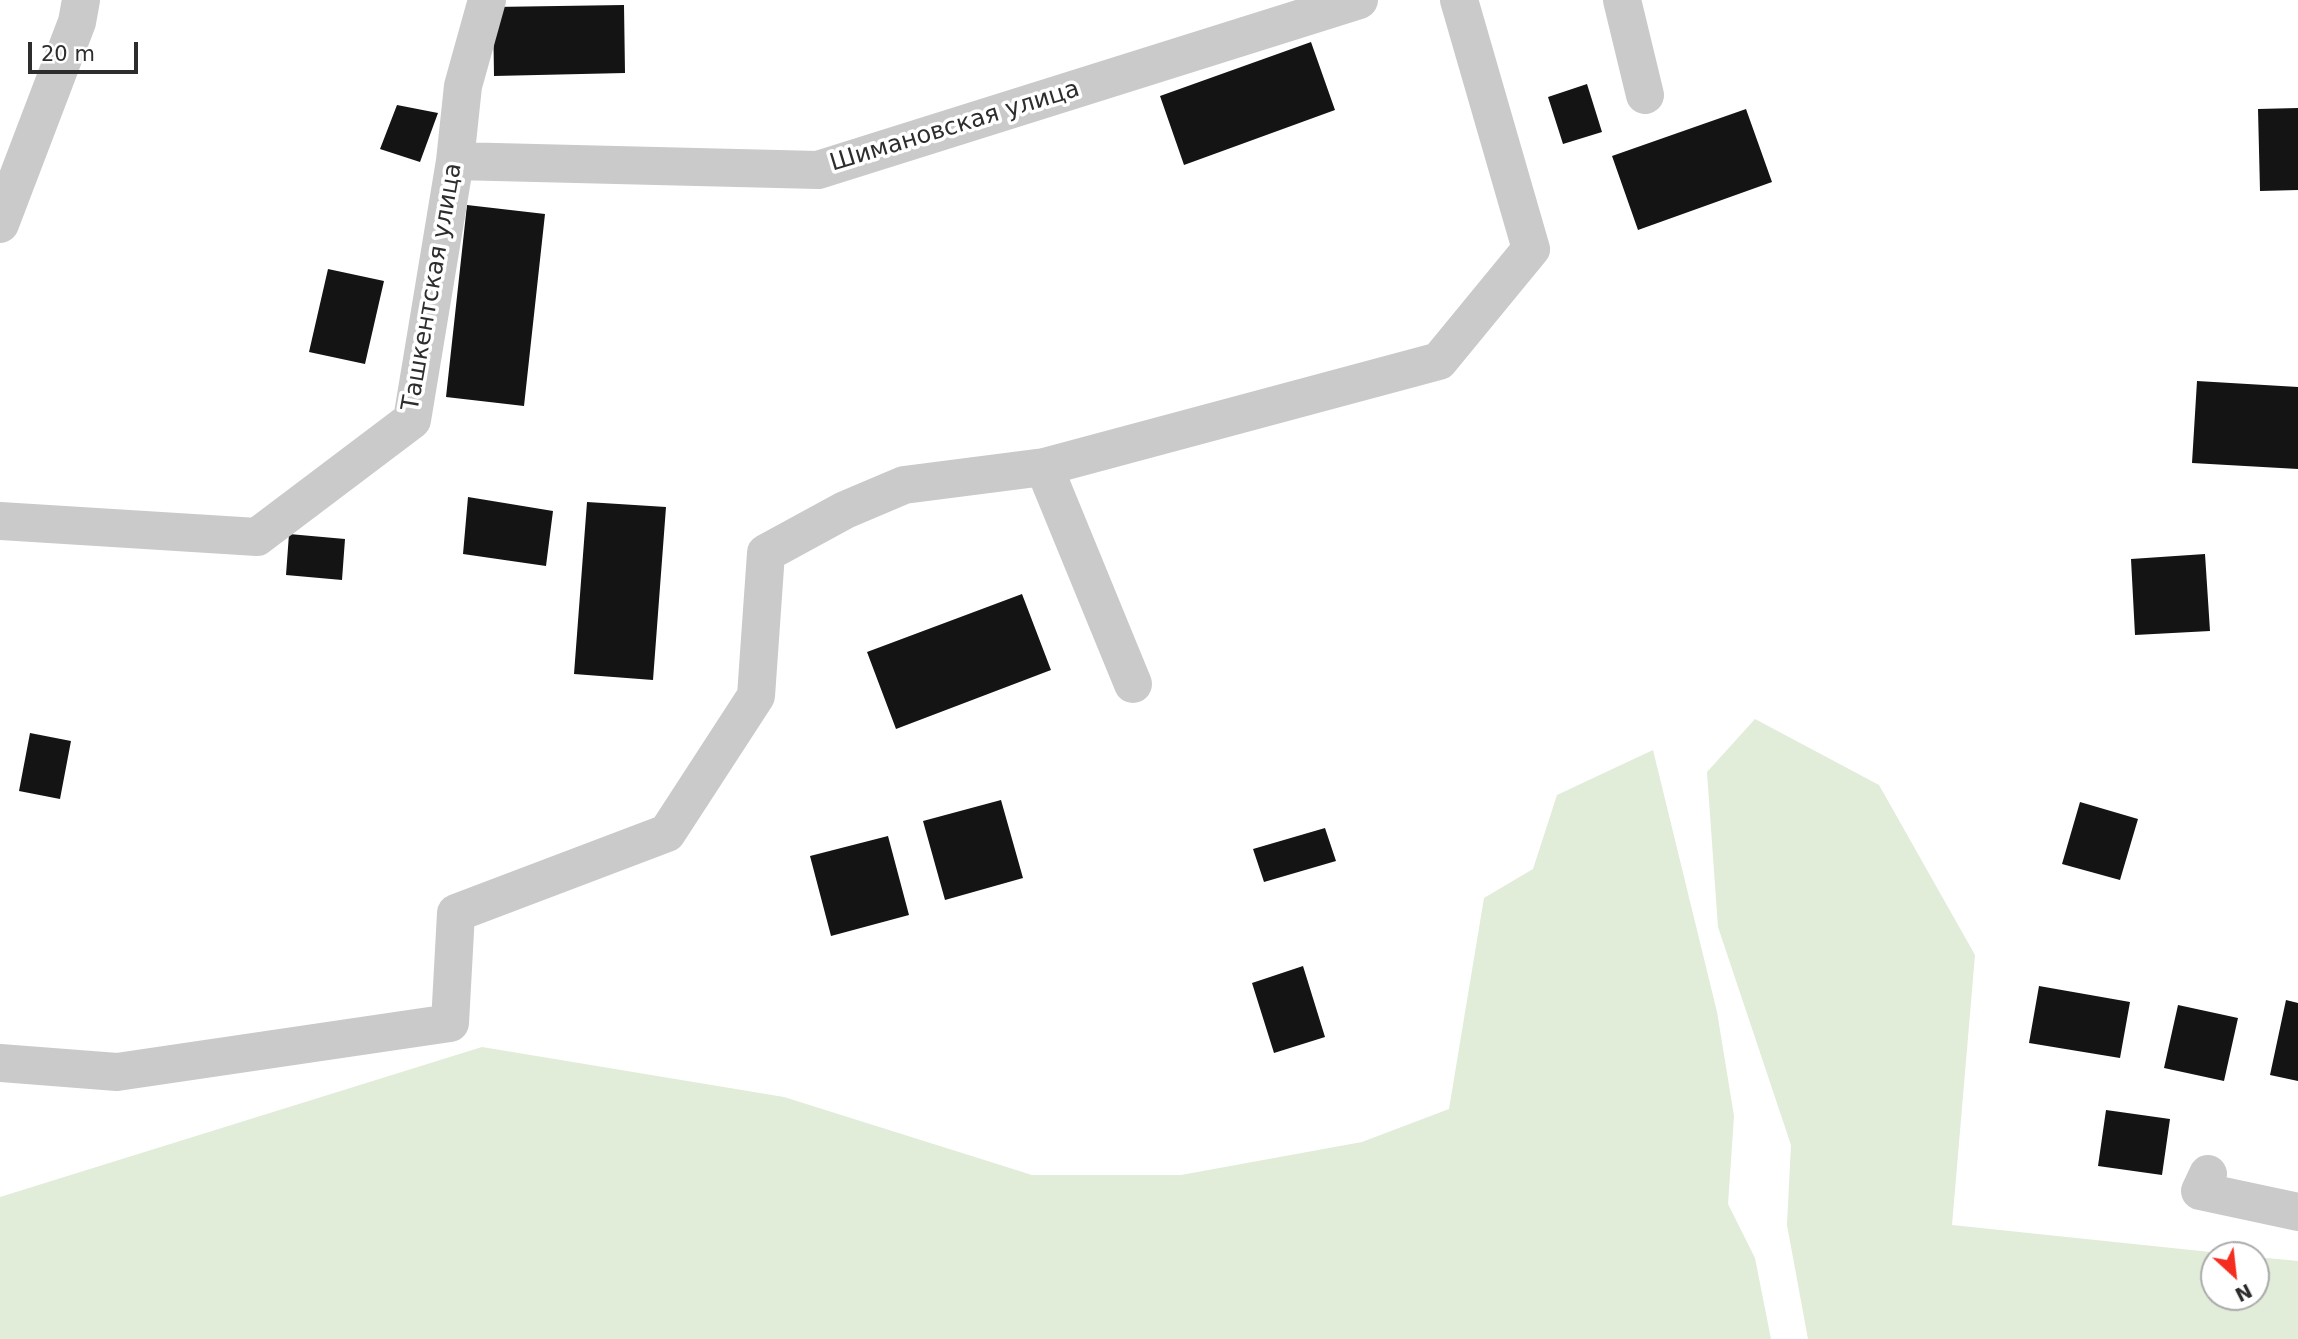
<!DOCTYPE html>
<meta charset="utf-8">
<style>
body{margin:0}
#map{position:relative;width:2298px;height:1339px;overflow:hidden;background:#fff;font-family:"DejaVu Sans",sans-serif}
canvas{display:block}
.north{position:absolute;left:2200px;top:1241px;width:70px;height:70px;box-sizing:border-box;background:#fff;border:2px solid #ababab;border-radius:50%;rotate:153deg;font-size:19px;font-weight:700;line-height:28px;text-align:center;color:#2d2d2d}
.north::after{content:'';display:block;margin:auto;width:24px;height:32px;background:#f42d20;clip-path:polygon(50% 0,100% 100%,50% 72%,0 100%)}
.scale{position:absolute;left:28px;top:42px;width:110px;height:32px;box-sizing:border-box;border:4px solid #2d2d2d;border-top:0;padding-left:9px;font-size:21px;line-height:24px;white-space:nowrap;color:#2d2d2d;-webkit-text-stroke:5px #fff;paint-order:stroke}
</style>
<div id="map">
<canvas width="2298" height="1339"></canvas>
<div class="north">N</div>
<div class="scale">20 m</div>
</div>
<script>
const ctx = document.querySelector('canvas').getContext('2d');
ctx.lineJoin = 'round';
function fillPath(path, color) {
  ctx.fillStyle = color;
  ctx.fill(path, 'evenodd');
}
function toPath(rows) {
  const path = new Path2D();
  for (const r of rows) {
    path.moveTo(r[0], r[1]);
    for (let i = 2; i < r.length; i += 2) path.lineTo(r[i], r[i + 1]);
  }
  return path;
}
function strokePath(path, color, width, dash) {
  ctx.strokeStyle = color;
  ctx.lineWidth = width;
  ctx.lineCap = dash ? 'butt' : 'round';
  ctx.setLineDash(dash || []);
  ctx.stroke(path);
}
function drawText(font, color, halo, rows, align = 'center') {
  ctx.font = font + ' "DejaVu Sans",sans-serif';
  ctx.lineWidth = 7;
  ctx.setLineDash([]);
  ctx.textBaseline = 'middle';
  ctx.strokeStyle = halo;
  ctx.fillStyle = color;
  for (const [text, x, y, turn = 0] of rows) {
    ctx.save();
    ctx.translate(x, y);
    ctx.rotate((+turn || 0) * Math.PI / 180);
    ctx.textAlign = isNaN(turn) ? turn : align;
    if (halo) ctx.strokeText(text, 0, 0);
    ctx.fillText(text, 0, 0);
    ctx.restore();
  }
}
fillPath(toPath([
 [1755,719,1879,785,1975,955,1952,1225,2239,1255,2214,1255,2214,1297,2256,1297,2256,1257,2298,1261,2298,1339,1808,1339,1787,1225,1791,1145,1718,927,1707,772],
 [1653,750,1717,1012,1734,1116,1728,1204,1755,1258,1771,1339,0,1339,0,1197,482,1047,784,1097,1032,1175,1181,1175,1362,1142,1449,1109,1484,898,1533,869,1557,795]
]), '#e1ecd9');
fillPath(toPath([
 [624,5,625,73,494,76,493,7],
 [1311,42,1335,110,1184,165,1160,96],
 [1587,84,1602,132,1563,144,1548,97],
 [397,105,438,113,420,162,380,149],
 [2298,108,2298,190,2260,191,2258,109],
 [1746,109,1772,182,1638,230,1612,156],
 [467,205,545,214,524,406,446,397],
 [328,269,384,281,365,364,309,352],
 [2197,381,2298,387,2298,469,2192,463],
 [468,497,553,511,546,566,463,554],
 [587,502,666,507,653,680,574,674],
 [289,534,345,539,342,580,286,575],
 [2205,554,2210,631,2135,635,2131,559],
 [1022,594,1051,670,896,729,867,652],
 [30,733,71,741,60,799,19,791],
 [1001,800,1023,878,945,900,923,821],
 [2080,802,2138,819,2120,880,2062,864],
 [1325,828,1336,861,1264,882,1253,849],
 [888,836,909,915,831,936,810,856],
 [1303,966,1325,1037,1274,1053,1252,983],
 [2039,986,2130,1002,2120,1058,2029,1043],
 [2286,1000,2298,1003,2298,1081,2270,1075],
 [2178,1005,2238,1018,2224,1081,2164,1068],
 [2106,1110,2170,1119,2162,1175,2098,1166]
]), '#141414');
strokePath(toPath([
 [1622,0,1645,95],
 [455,161,818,170,1359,0],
 [0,224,77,22,81,0],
 [1044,467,1133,684],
 [0,521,257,537,412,420,455,161,463,86,487,0],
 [0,1063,117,1072,450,1023,456,913,667,833,756,696,766,553,845,510,904,485,1044,467,1439,361,1531,249,1459,0],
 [2208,1174,2200,1191,2298,1212]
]), '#cacaca', 38);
drawText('24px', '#2d2d2d', '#fff', [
 ["Шимановская улица",955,127,-17],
 ["Ташкентская улица",433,287,-80]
]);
</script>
